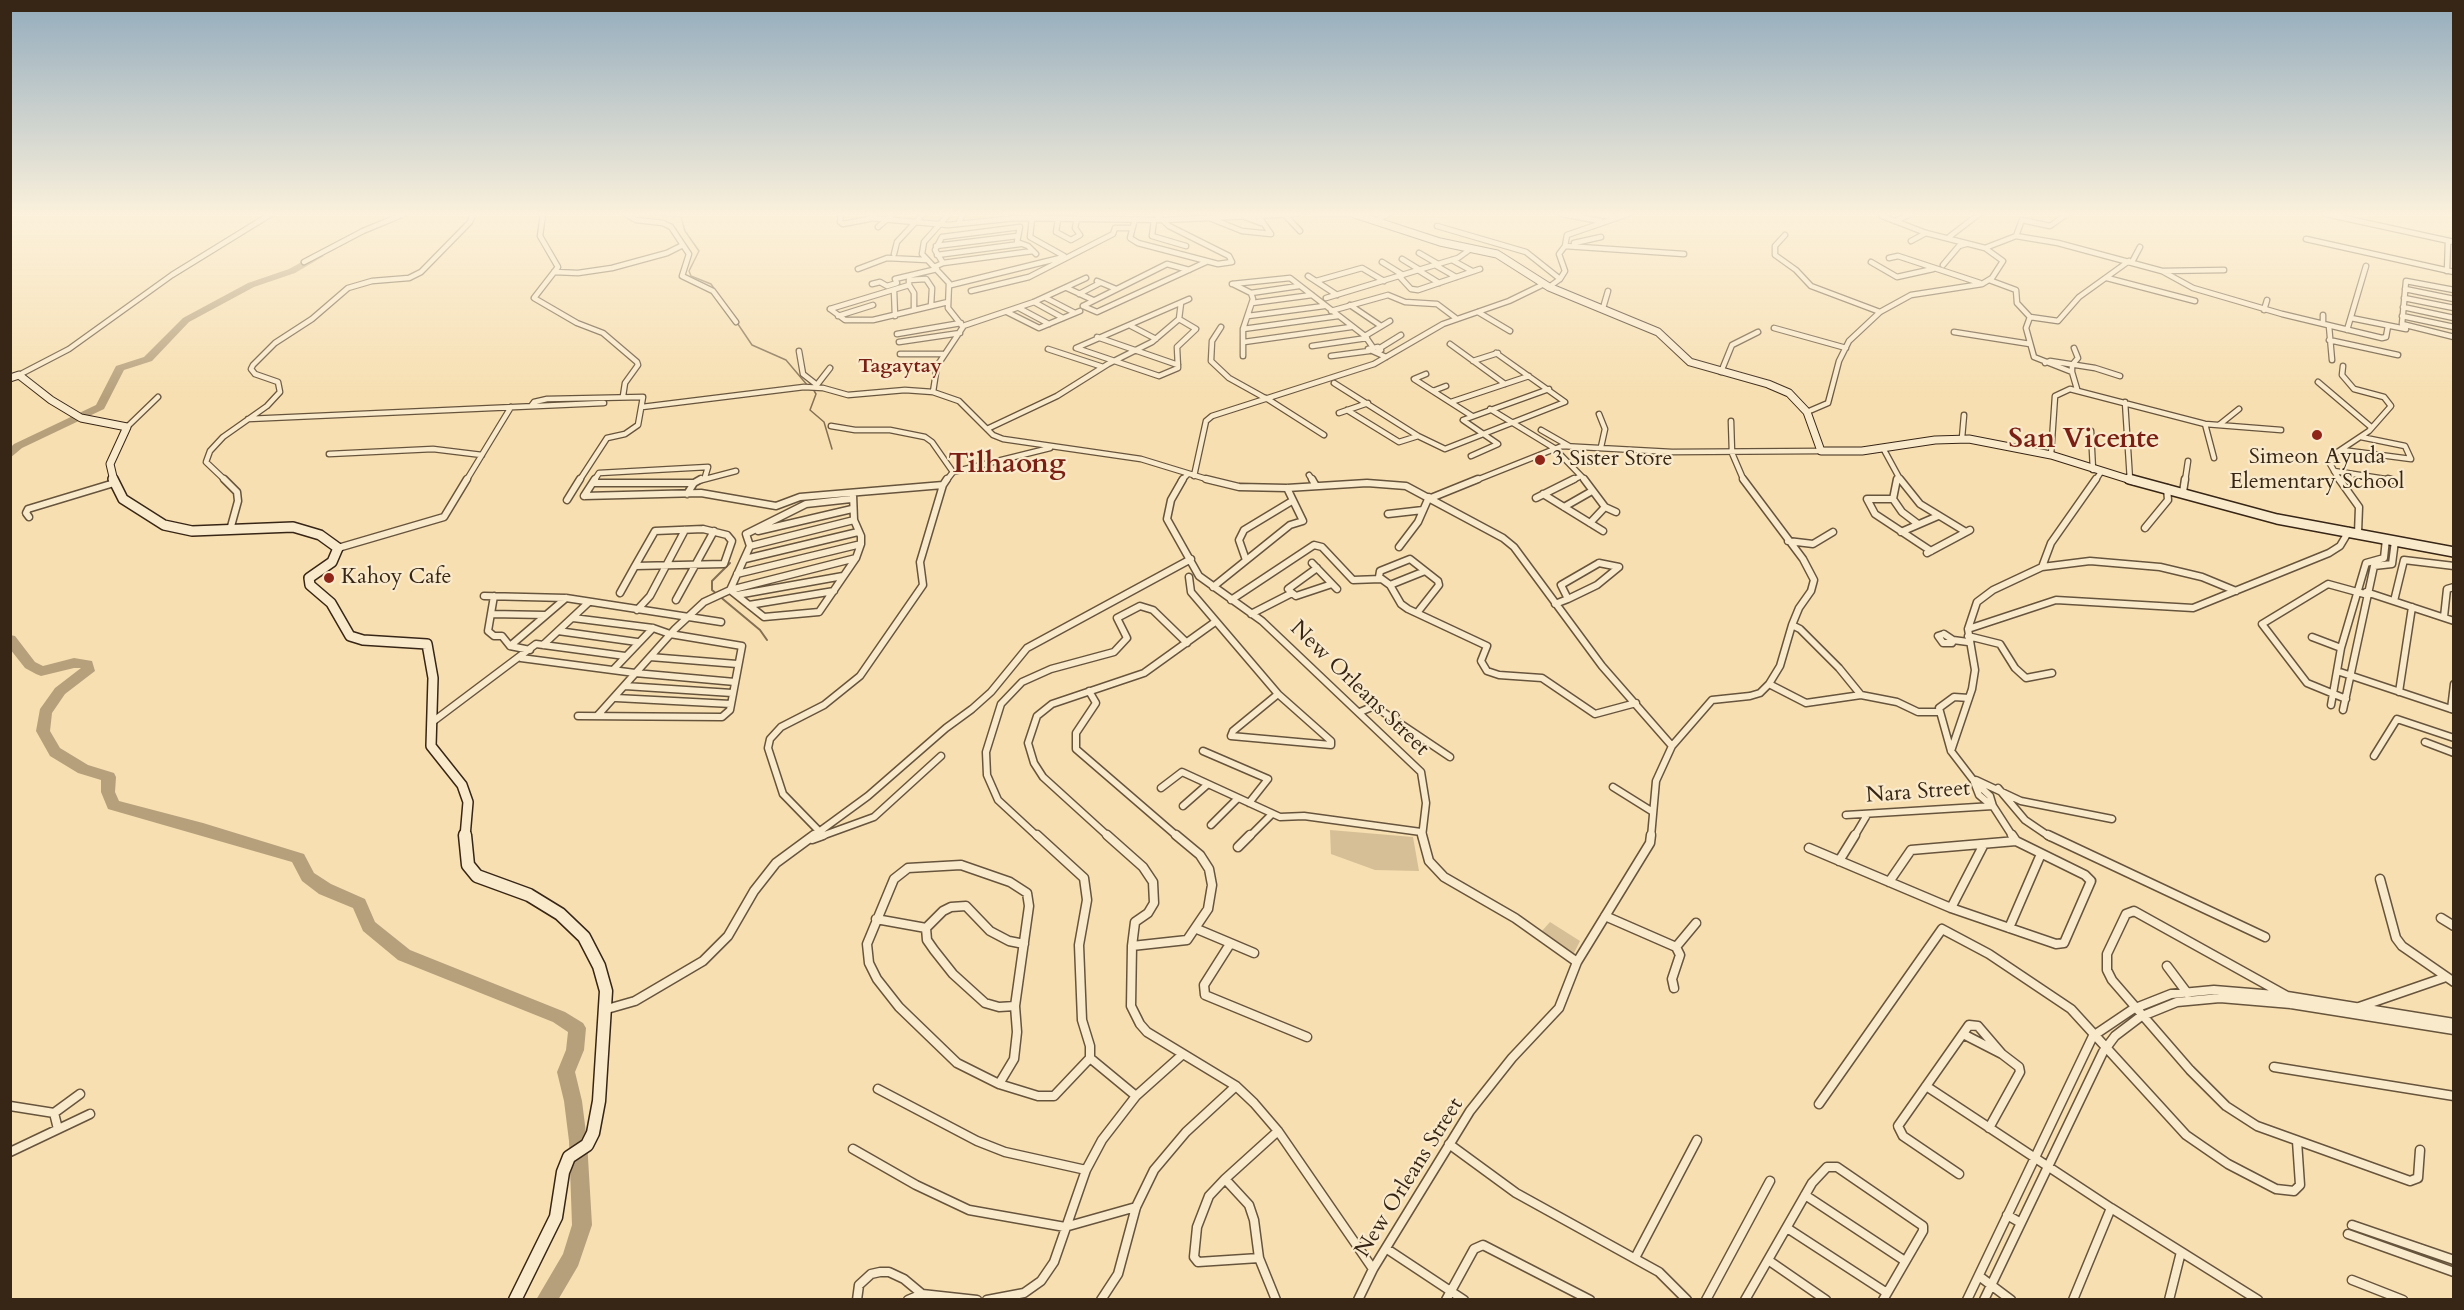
<!DOCTYPE html>
<style>
body{margin:0}
#map{position:relative;width:2464px;height:1310px;overflow:hidden;background:#f7dfb1;font-family:Cardo,serif}
canvas{display:block}
.frame{position:absolute;inset:0;border:12px solid #372515;pointer-events:none}
</style>
<div id="map">
<canvas width="2464" height="1310"></canvas>
<div class="frame"></div>
</div>
<script>
const ctx = document.querySelector('canvas').getContext('2d');
ctx.lineJoin = 'round';
function fillPath(path, color) {
  ctx.fillStyle = color;
  ctx.fill(path, 'evenodd');
}
function toPath(rows) {
  const path = new Path2D();
  for (const r of rows) {
    path.moveTo(r[0], r[1]);
    for (let i = 2; i < r.length; i += 2) path.lineTo(r[i], r[i + 1]);
  }
  return path;
}
function strokePath(path, color, width, dash) {
  ctx.strokeStyle = color;
  ctx.lineWidth = width;
  ctx.lineCap = dash ? 'butt' : 'round';
  ctx.setLineDash(dash || []);
  ctx.stroke(path);
}
function drawText(font, color, halo, rows, align = 'center') {
  ctx.font = font + ' Cardo,serif';
  ctx.lineWidth = 4.5;
  ctx.setLineDash([]);
  ctx.textBaseline = 'middle';
  ctx.strokeStyle = halo;
  ctx.fillStyle = color;
  for (const [text, x, y, turn = 0] of rows) {
    ctx.save();
    ctx.translate(x, y);
    ctx.rotate((+turn || 0) * Math.PI / 180);
    ctx.textAlign = isNaN(turn) ? turn : align;
    if (halo) ctx.strokeText(text, 0, 0);
    ctx.fillText(text, 0, 0);
    ctx.restore();
  }
}
fillPath(toPath([
 [1330,830,1413,837,1419,871,1375,870,1331,854],
 [1550,922,1580,941,1573,955,1541,932]
]), '#d6bf96');
strokePath(toPath([
 [635,214,681,217,685,231,699,251,689,271,691,276,711,284,752,345,786,360,808,386],
 [813,389,816,394,810,410,824,422,832,449]
]), '#836f53', 1.5);
strokePath(toPath([
 [730,563,712,581,712,590,760,630,767,640]
]), '#836f53', 2);
fillPath(toPath([
 [316,254,324,256,295,273,254,287,189,322,152,361,124,370,104,409,22,448,10,458,10,448,14,444,96,405,116,366,144,357,183,318,248,283,289,269,316,254],
 [10,635,15,636,35,662,43,666,74,658,92,661,95,671,65,694,52,713,50,731,60,748,88,765,114,773,116,777,115,792,119,801,203,823,304,854,314,873,331,884,365,899,375,922,410,950,565,1012,583,1023,586,1028,584,1050,575,1072,582,1101,587,1141,592,1225,578,1266,558,1300,536,1300,563,1254,572,1225,569,1141,564,1101,557,1072,566,1050,568,1032,553,1022,398,960,363,931,353,908,319,894,302,881,292,862,108,809,101,792,101,780,78,773,50,756,36,731,40,709,55,688,81,668,74,668,41,676,36,674,25,668,10,649,10,635]
]), '#b6a07c');
const streetFar2 = toPath([
 [543,214,540,236,558,267,534,298,577,323,603,333,637,362,638,365,625,383,623,396],
 [626,214,636,220,663,223,671,227,689,254,682,276,713,291,736,322],
 [841,214,840,222,843,224,869,219,875,214],
 [1038,214,1032,218,1030,237,1064,256],
 [1284,214,1300,231],
 [1316,214,1355,214],
 [1562,214,1600,221],
 [1596,214,1613,217],
 [2326,214,2454,242],
 [1242,216,1261,223],
 [1207,217,1242,231,1271,234,1257,214],
 [870,218,948,225,1016,218,1164,220,1296,214],
 [1058,219,1056,232,1071,240,1080,235,1075,228,1077,219],
 [1135,219,1130,238,1138,243,1218,264,1232,262,1229,256,1169,226,1156,214],
 [1154,220,1152,236,1186,246],
 [1376,221,1388,214],
 [1895,221,1911,214],
 [958,224,963,214],
 [1437,226,1526,252,1560,279],
 [878,227,893,214],
 [1785,235,1775,246,1775,255,1796,270,1811,286,1880,312],
 [2016,236,2022,220,2050,226,2067,214],
 [1949,237,1979,214],
 [2306,239,2454,272],
 [1911,241,1926,233],
 [1574,243,1601,237],
 [936,246,1017,236],
 [1565,246,1684,254],
 [1985,248,2016,236,2058,243,2162,271,2224,270],
 [1419,253,1438,264],
 [894,254,897,242,923,214],
 [937,255,1020,244],
 [1889,258,1898,256,1980,283],
 [1402,259,1420,270],
 [1452,260,1472,271],
 [304,262,363,231,404,214],
 [1382,262,1403,275],
 [1871,262,1897,277,1933,269],
 [2132,262,2140,247],
 [943,263,935,250,942,237,1020,227,1017,242,1028,246,1036,254],
 [1435,265,1456,277],
 [1943,265,1959,246,1966,244],
 [934,267,943,263,1033,251],
 [858,269,887,258,927,260],
 [1418,270,1439,283],
 [2162,271,2193,288,2282,314,2382,338,2386,337,2388,326],
 [2447,271,2448,241],
 [554,272,578,273,612,268,667,253,683,245],
 [1308,276,1337,295],
 [1399,276,1411,289,1418,290,1480,269],
 [2107,278,2195,301],
 [1989,280,2016,290,2017,303,2030,317],
 [1097,281,1116,289],
 [1316,281,1362,268,1384,281],
 [872,284,880,282,887,286,897,283,895,279,937,269],
 [1232,284,1290,278,1365,336,1372,346],
 [1233,284,1251,293,1253,299,1243,329,1243,356],
 [909,285,909,280,926,279,932,288,931,306],
 [909,285,914,293,914,310],
 [951,285,1064,257],
 [1549,287,1560,279,1565,271,1559,254,1565,246,1567,235,1628,214],
 [1067,288,1093,300],
 [2405,289,2454,299],
 [894,290,895,316],
 [2454,290,2406,281,2402,324,2454,337],
 [971,291,1029,277,1113,234,1115,228,1132,228],
 [1251,293,1299,286],
 [1079,294,1100,283],
 [1046,298,1075,313],
 [1326,298,1458,258,1472,248],
 [2404,298,2454,308],
 [1034,302,1063,318],
 [1252,303,1312,295],
 [1350,305,1381,326],
 [1083,306,1097,312,1206,262],
 [1083,306,1167,264,1189,270],
 [2403,307,2454,318],
 [1019,308,1049,324],
 [1603,308,1608,291],
 [830,309,845,320,873,320,948,302],
 [830,309,909,285],
 [2264,310,2267,300],
 [1331,311,1388,295,1405,302,1437,304,1457,319],
 [1007,312,1039,328,1080,311],
 [1478,312,1510,331],
 [2323,315,2323,324],
 [838,316,873,305],
 [1248,316,1324,306],
 [2402,316,2454,327],
 [2351,318,2406,329],
 [1179,319,1196,329,1177,347,1178,368,1159,376,1076,348,1189,299],
 [963,326,1034,302,1086,278],
 [1131,326,1156,339],
 [2329,326,2332,360],
 [1221,327,1212,341,1211,361,1229,378,1265,398],
 [1774,328,1846,348],
 [1243,329,1338,316],
 [2347,330,2366,266],
 [1954,332,2030,344],
 [897,334,961,323],
 [1365,336,1390,321],
 [1097,337,1178,365],
 [2329,340,2398,355],
 [899,342,960,333],
 [1244,342,1351,327],
 [1450,344,1505,384],
 [1312,346,1367,338],
 [1380,348,1401,335],
 [2074,348,2078,358,2072,365,2072,372,2077,389],
 [1048,349,1103,367],
 [799,351,803,374,817,385],
 [1377,352,1381,350,1378,347,1368,349,1386,357],
 [900,354,943,354],
 [1331,356,1369,351],
 [1473,361,1498,353],
 [2045,363,2050,361,2095,368,2120,376],
 [1721,372,1732,345,1758,332],
 [2072,372,2034,357,2026,328,2030,317,2058,321,2079,297,2129,261],
 [1426,374,1414,379,1472,416],
 [19,375,69,349,172,275,271,214],
 [2318,382,2371,427],
 [1334,383,1418,436,1445,449,1565,402,1496,353],
 [816,386,830,368],
 [1433,391,1446,386],
 [933,392,937,366,963,327,948,308,949,283,922,254,924,242,949,214],
 [1266,398,1324,435],
 [1451,402,1529,376],
 [2125,402,2130,480],
 [531,406,534,402,547,399,643,397,638,425,625,434,607,438,579,481],
 [642,407,804,387,823,388,848,395,905,390,933,392,959,401,993,435,1003,439,1141,459,1213,481],
 [1490,409,1554,448,1586,481],
 [1347,410,1399,442,1418,436],
 [1807,412,1828,403,1839,361,1849,341,1880,312,1911,295,1982,284,1992,278,2003,261,1985,248,1926,233,1882,216],
 [1339,413,1368,403],
 [1599,414,1605,429,1601,447],
 [248,419,604,403],
 [1731,421,1732,453,1744,481],
 [2205,424,2214,458],
 [2219,425,2239,409],
 [831,426,855,430,890,430,925,437,932,442,953,472],
 [127,427,158,397],
 [987,429,1057,396,1108,364,1152,342,1179,319,1181,303],
 [1541,430,1569,446],
 [2091,431,2093,470],
 [1962,438,1964,415],
 [1883,448,1901,481],
 [2342,450,2411,459,2405,446,2361,437],
 [329,454,433,449,482,455],
 [2051,455,2055,396,2070,389,2205,424,2281,430],
 [1471,456,1498,444,1463,420,1549,389],
 [2334,471,2392,480],
 [1309,475,1313,481],
 [1194,476,1206,421,1212,416,1374,364,1443,324,1509,301,1544,284],
 [226,481,206,462,210,451,223,437,267,406,280,392,278,382,255,374,251,369,253,365,275,343,312,319,348,288,372,281,409,278,421,272,470,222,473,214],
 [466,481,511,407],
 [594,481,599,473,708,467,705,477],
 [698,481,736,471],
 [946,481,953,472,1050,448],
 [1181,481,1187,475],
 [1474,481,1562,446,1672,452,1821,451],
 [1571,481,1581,476],
 [1897,481,1898,477],
 [2095,481,2101,472],
 [2185,481,2188,461],
 [2340,481,2329,462,2336,453,2369,431,2391,406,2384,397,2354,389,2342,375,2343,366]
]);
const streetFar1 = toPath([
 [224,479,237,492,238,501,230,530],
 [1183,479,1171,500,1167,519,1199,576,1262,621,1421,772,1426,803,1422,837],
 [1206,479,1239,487,1287,488,1367,483,1406,486,1503,538,1514,547,1602,666,1672,746],
 [1312,479,1316,486],
 [1584,479,1605,507,1616,512],
 [1897,479,1893,499,1902,512,1918,524],
 [1900,479,1920,504,1966,532],
 [2339,479,2359,507,2358,533],
 [2388,479,2392,480],
 [593,483,694,483],
 [2183,492,2185,479],
 [687,494,694,483,701,479],
 [1543,494,1603,531],
 [584,496,701,493,776,506,800,497,943,485],
 [584,496,595,479],
 [1431,498,1478,479],
 [1536,498,1574,479],
 [1893,499,1867,499,1875,514,1931,551],
 [567,500,580,479],
 [1564,507,1592,491],
 [1388,514,1423,510],
 [29,517,26,513,28,509,114,483],
 [1590,523,1605,507],
 [2145,528,2168,500,2167,488],
 [703,529,727,535,732,541,724,564,635,566,655,531,703,529],
 [758,531,852,509],
 [1901,532,1938,516],
 [746,534,806,504,851,499],
 [1788,541,1813,544,1833,532],
 [750,546,854,520],
 [1399,547,1418,522,1429,497],
 [338,548,444,517,467,479],
 [1927,553,1970,530],
 [745,559,858,532],
 [1246,560,1239,540,1244,530,1292,501],
 [1312,563,1337,589],
 [1599,563,1619,567,1597,585,1568,599,1561,585,1599,563],
 [2042,567,2051,543,2096,479],
 [737,574,861,544],
 [1189,577,1191,592,1278,694],
 [1390,585,1425,571],
 [1213,587,1290,525,1303,521,1287,488],
 [730,590,764,617,819,612,856,558,861,544,861,536,854,520,853,494],
 [730,590,750,546,746,534],
 [2366,592,2454,621],
 [620,593,635,566],
 [1292,593,1288,589,1317,568],
 [737,595,843,576],
 [484,596,566,598,721,622],
 [494,596,488,631,494,636,502,636,510,646,530,650],
 [676,600,714,531],
 [1231,600,1314,545,1322,547,1353,580,1381,579],
 [2394,601,2404,560,2454,566],
 [1555,604,1568,599],
 [749,605,834,591],
 [637,610,650,596,685,530],
 [1417,613,1439,585,1438,581,1410,559,1380,571,1379,577,1390,585,1401,604,1408,609,1487,646,1481,661,1487,671,1499,675,1542,678,1595,714,1636,703],
 [491,614,545,615],
 [1251,614,1292,593,1296,596,1332,584],
 [2444,617,2447,589,2454,587],
 [573,618,653,628,670,634,742,646,730,710,722,717,578,716],
 [1792,625,1800,629,1839,668,1861,695],
 [1968,629,2056,600,2193,608,2329,553,2340,546,2349,531],
 [558,631,637,642],
 [1944,634,1953,640,1952,643,1943,643,1938,636,1944,634],
 [1968,636,2000,644,2015,668,2026,678,2052,673],
 [2312,637,2341,648],
 [1953,640,1968,642],
 [543,645,589,602],
 [510,646,566,598],
 [650,657,737,664],
 [521,658,635,673,735,682],
 [613,670,653,628],
 [2337,671,2454,710],
 [1769,684,1806,703,1861,695,1897,702,1918,712,1940,712],
 [625,686,732,693],
 [1089,691,1096,703,1076,733,1076,749,1178,837],
 [2399,692,2412,607],
 [1278,694,1331,741,1331,745,1231,736,1233,731,1278,694],
 [616,698,731,704],
 [1969,698,1954,697,1939,708,1951,751,1974,781,1990,796,1993,806,2013,837],
 [2346,699,2307,683,2262,624,2328,584,2368,595],
 [2331,705,2341,648,2366,563,2384,558,2386,539],
 [2451,709,2454,684],
 [2343,710,2374,566,2392,564,2395,541],
 [1360,712,1374,706,1450,757],
 [598,715,675,629,704,602,730,590,856,558],
 [431,723,536,644,625,656],
 [2425,742,2454,753],
 [1203,751,1268,779,1249,803],
 [1951,751,1972,689,1975,670,1968,629,1977,602,1993,590,2042,567,2090,561,2160,567,2202,577,2236,591],
 [2374,756,2397,719,2454,738],
 [1976,780,2021,801,2112,819],
 [1974,782,1979,795,1992,806],
 [1613,787,1653,812],
 [1161,788,1182,772,1280,817,1304,816,1421,832],
 [1998,788,2025,820,2050,837],
 [1183,806,1208,784],
 [1846,815,1993,806],
 [1211,825,1238,798],
 [819,831,783,794,768,748,770,739,781,727,824,705,860,676,923,585,920,562,943,485,947,479],
 [812,837,868,796,946,728,972,709,991,692,1027,648,1191,559],
 [819,837,874,817,941,756],
 [1038,837,998,800,987,775,986,752,1001,704,1022,682,1051,669,1114,652,1127,638,1117,618,1140,606,1153,610,1187,643],
 [1109,837,1043,777,1034,763,1028,743,1037,716,1052,704,1144,673,1215,622],
 [1249,837,1272,814],
 [1651,837,1656,781,1672,746,1712,700,1750,696,1760,693,1769,684,1780,666,1792,625,1799,608,1811,591,1814,580,1803,559,1743,479],
 [1854,837,1867,815]
]);
const street = toPath([
 [1037,835,1084,878,1087,900,1079,945,1082,1020,1090,1046,1090,1058,1136,1096],
 [1107,835,1143,867,1153,882,1154,903,1148,913,1135,922,1132,946,1131,1006,1140,1024,1147,1032,1236,1086,1254,1103,1278,1131,1373,1269],
 [2048,835,2265,937],
 [812,839,823,835],
 [1238,847,1250,835],
 [1809,848,1951,908,2056,944,2064,943,2091,881,2085,875,2016,841,2012,835],
 [1839,861,1855,835],
 [961,865,1010,882,1027,893,1029,906,1015,1006,1017,1032,1014,1059,999,1084,957,1063,899,1007,877,979,869,963,867,944,894,879,908,868,961,865],
 [2380,879,2396,938,2402,946,2454,982],
 [1889,882,1911,850,2016,841],
 [1951,908,1983,846],
 [1605,916,1676,947,1696,923],
 [2441,918,2454,926],
 [876,919,926,928],
 [2009,928,2041,854],
 [1197,929,1254,953],
 [1230,944,1204,985,1205,995,1307,1037],
 [1132,946,1187,940,1208,909,1212,885,1209,869,1200,855,1176,835],
 [1577,962,1650,843,1651,835],
 [2167,966,2188,994],
 [1674,988,1672,979,1680,955,1676,947],
 [2291,1004,2287,996,2134,911,2126,914,2107,954,2107,970,2112,980,2190,1070,2226,1106,2257,1126,2410,1181,2418,1178,2420,1150],
 [1015,1006,999,1007,985,1003,953,974,934,950,927,940,926,928,943,911,951,907,966,906,990,931,1009,941,1024,944],
 [2359,1007,2446,977],
 [607,1009,635,1001,703,961,728,936,754,891,776,863,814,835],
 [1963,1034,2002,1054,2019,1067,2020,1072,1989,1128],
 [2274,1067,2454,1096],
 [999,1084,1038,1096,1054,1096,1090,1058],
 [1926,1086,2111,1208,2258,1300],
 [878,1089,977,1141,1005,1152,1086,1170],
 [1819,1104,1942,929,1989,954,2071,1009,2186,1135,2228,1164,2276,1189,2294,1191,2300,1185,2297,1141],
 [10,1106,54,1113,58,1129],
 [54,1113,80,1094],
 [1449,1144,1516,1193,1659,1272,1687,1300],
 [853,1149,916,1185,969,1210,1065,1227,1136,1207],
 [10,1152,90,1114],
 [1959,1174,1903,1136,1898,1126,1969,1025,1978,1026,2002,1054],
 [1225,1179,1249,1205,1254,1220,1259,1258,1198,1262,1194,1257,1197,1227,1209,1196,1225,1179],
 [1225,1179,1278,1131],
 [1805,1195,1905,1261],
 [2007,1215,2021,1223],
 [2352,1225,2454,1260],
 [1787,1228,1887,1293],
 [2348,1234,2454,1272],
 [1387,1249,1464,1300],
 [1259,1258,1276,1300],
 [1635,1258,1697,1140],
 [1768,1260,1826,1300],
 [1979,1276,2011,1300],
 [2352,1280,2403,1300],
 [857,1300,859,1285,871,1274,880,1272,889,1272,904,1279,922,1294,977,1300],
 [908,1300,922,1294],
 [987,1300,1024,1293,1041,1281,1054,1262,1086,1170,1102,1140,1136,1096,1183,1054],
 [1101,1300,1118,1274,1136,1207,1154,1170,1186,1132,1236,1086],
 [1358,1300,1373,1269,1470,1111,1512,1058,1559,1008,1577,962,1515,918,1444,877,1429,861,1422,835],
 [1446,1300,1474,1249,1483,1245,1590,1300],
 [1706,1300,1770,1181],
 [1745,1300,1812,1183,1827,1167,1837,1167,1923,1226,1923,1231,1883,1300],
 [1967,1300,2093,1036,2133,1009,2171,994,2214,990,2287,996,2454,1023],
 [1984,1300,2103,1052,2115,1036,2140,1017,2177,1002,2220,998,2291,1004,2454,1030],
 [2073,1300,2111,1208],
 [2169,1300,2181,1252]
]);
const secondaryFar2 = toPath([
 [1354,214,1440,242,1497,254,1549,287,1658,332,1690,362,1768,384,1789,393,1807,412,1821,451,1862,451,1935,440,1969,439,2051,455,2134,481],
 [10,378,19,375,51,400,81,418,127,427,110,464,114,481]
]);
const secondaryFar1 = toPath([
 [113,479,123,499,164,525,192,531,293,527,320,535,338,548,332,562,309,578,310,585,331,603,350,636,363,640,427,644,433,678,431,746,462,785,468,802,465,837],
 [2129,479,2277,519,2454,552]
]);
const secondary = toPath([
 [465,835,468,865,477,876,529,895,560,914,584,937,599,966,606,991,599,1101,593,1133,587,1145,569,1157,563,1172,556,1217,515,1300]
]);
strokePath(streetFar2, '#67543c', 7);
strokePath(streetFar1, '#67543c', 9);
strokePath(street, '#67543c', 11);
strokePath(secondaryFar2, '#372515', 9);
strokePath(secondaryFar1, '#372515', 12);
strokePath(secondary, '#372515', 15);
strokePath(streetFar2, '#faeacc', 4.5);
strokePath(streetFar1, '#faeacc', 6);
strokePath(street, '#faeacc', 8);
strokePath(secondaryFar2, '#faeacc', 7);
strokePath(secondaryFar1, '#faeacc', 9);
strokePath(secondary, '#faeacc', 12);
const sky = ctx.createLinearGradient(0, 0, 0, 397);
sky.addColorStop(0, '#94acbd');
sky.addColorStop(0.54, '#fbf1dc');
sky.addColorStop(1, '#fbf1dc00');
ctx.fillStyle = sky;
ctx.fillRect(0, 0, 2464, 397);
for (const [x, y, r, color] of [
 [2317,435,6,"#8f2418"],
 [1540,460,6,"#8f2418"],
 [329,578,6,"#8f2418"]
]) {
  const dot = new Path2D();
  dot.arc(x, y, r, 0, 2 * Math.PI);
  ctx.fillStyle = color;
  ctx.fill(dot);
  strokePath(dot, '#faeacc', 2);
}
drawText('bold 20px', '#7a1f14', '#faeacc', [
 ["Tagaytay",900,367]
]);
drawText('22px', '#372515', '#faeacc', [
 ["Simeon Ayuda",2317,458,"center"],
 ["Elementary School",2317,483,"center"],
 ["3 Sister Store",1552,460],
 ["Kahoy Cafe",341,578]
], 'left');
drawText('22px', '#372515', '#faeacc', [
 ["New Orleans Street",1359,689,44],
 ["Nara Street",1918,793,-4],
 ["New Orleans Street",1410,1178,-58]
]);
drawText('bold 28px', '#7a1f14', '#faeacc', [
 ["San Vicente",2084,441],
 ["Tilhaong",1007,466]
]);
</script>
